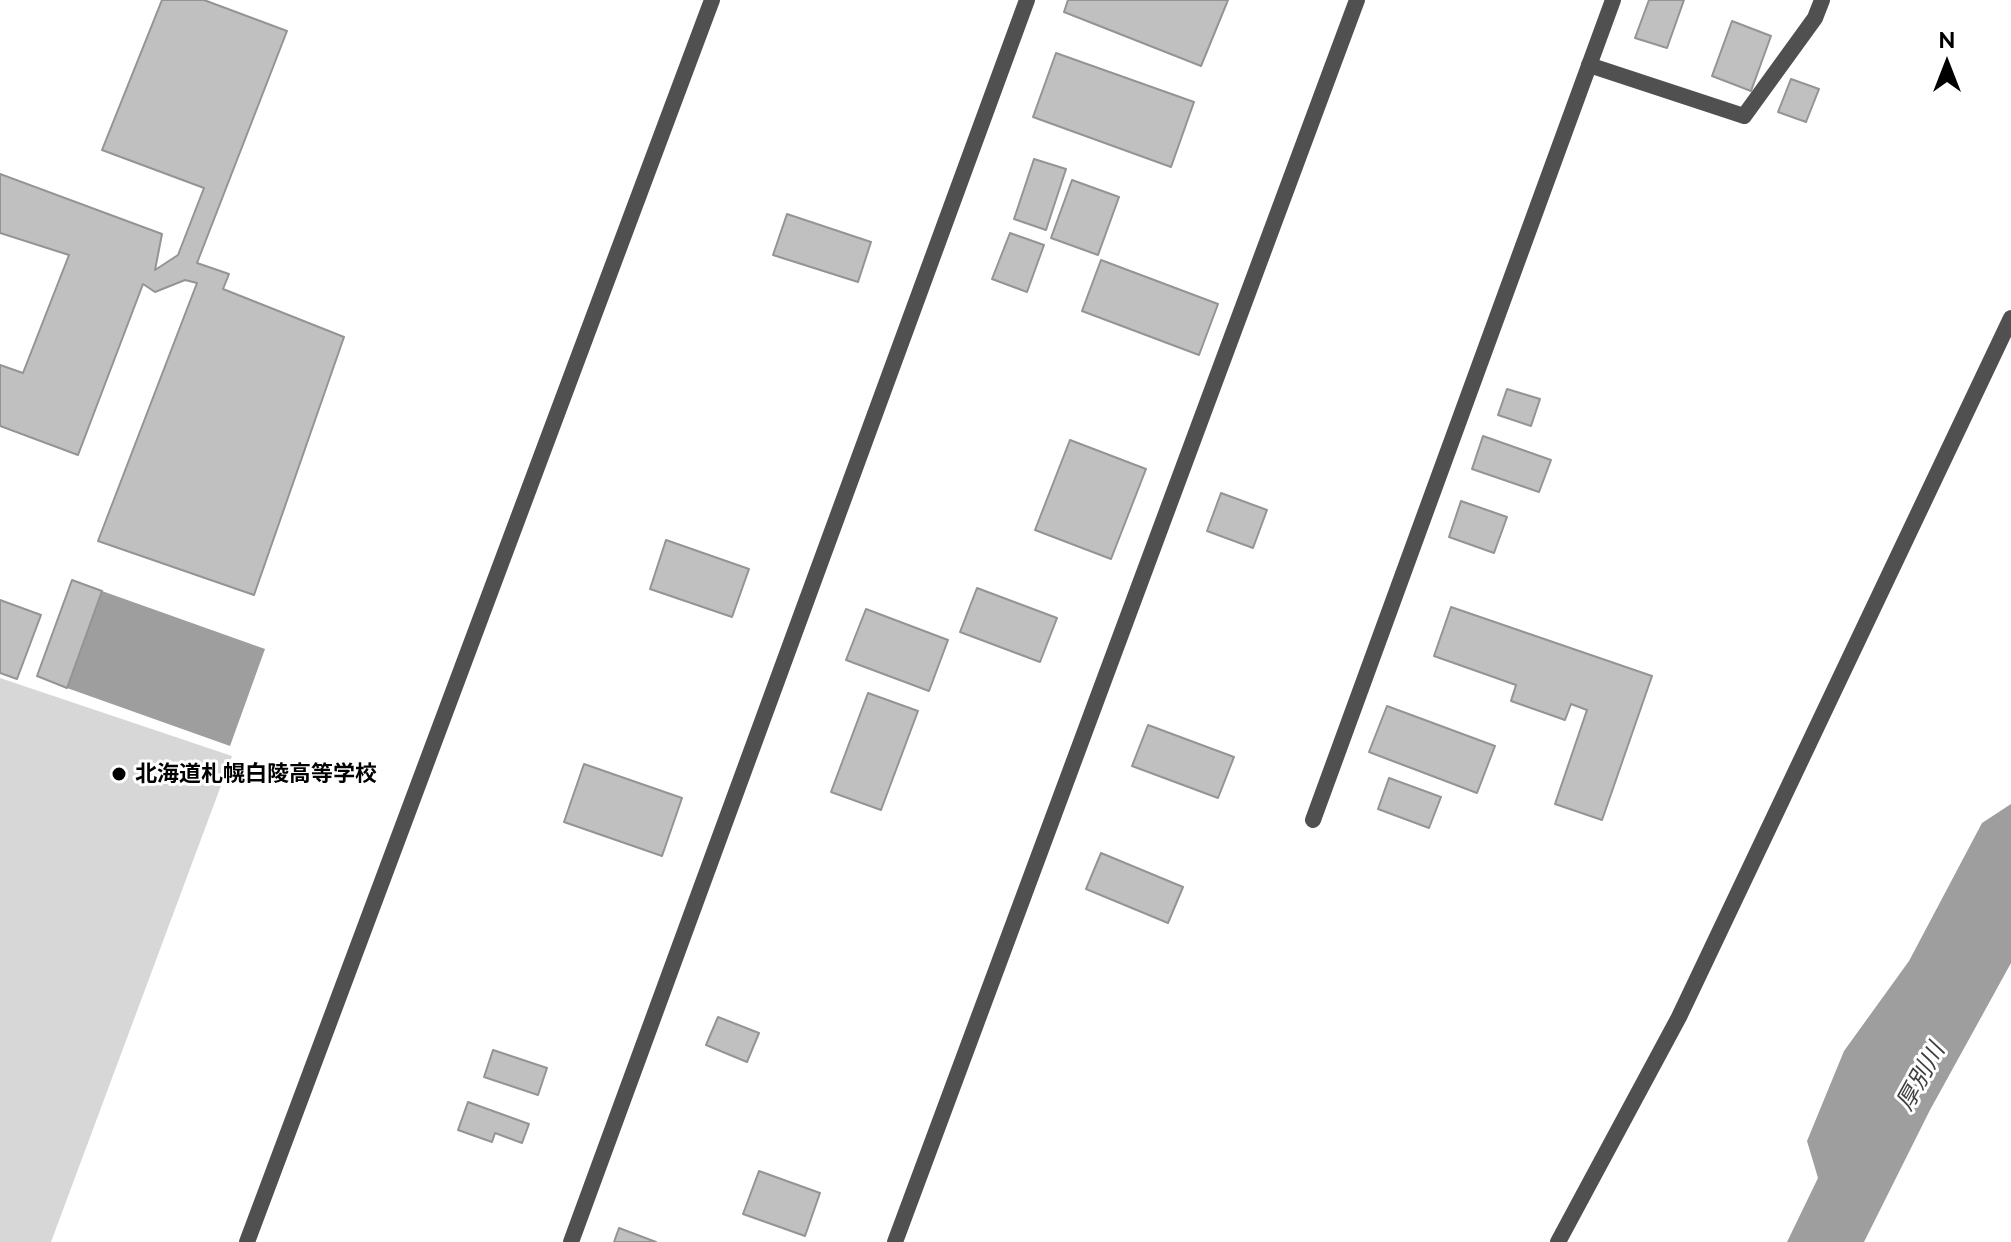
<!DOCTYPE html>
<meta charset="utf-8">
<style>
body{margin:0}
#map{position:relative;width:2011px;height:1242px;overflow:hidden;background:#fff;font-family:Raleway,sans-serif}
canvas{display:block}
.north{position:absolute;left:1907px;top:24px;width:80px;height:80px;-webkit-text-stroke:6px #fff;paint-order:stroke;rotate:0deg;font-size:22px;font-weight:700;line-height:32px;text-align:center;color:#000}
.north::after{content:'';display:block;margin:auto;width:28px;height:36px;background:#000;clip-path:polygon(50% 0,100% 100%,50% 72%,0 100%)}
</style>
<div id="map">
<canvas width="2011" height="1242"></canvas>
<div class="north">N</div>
</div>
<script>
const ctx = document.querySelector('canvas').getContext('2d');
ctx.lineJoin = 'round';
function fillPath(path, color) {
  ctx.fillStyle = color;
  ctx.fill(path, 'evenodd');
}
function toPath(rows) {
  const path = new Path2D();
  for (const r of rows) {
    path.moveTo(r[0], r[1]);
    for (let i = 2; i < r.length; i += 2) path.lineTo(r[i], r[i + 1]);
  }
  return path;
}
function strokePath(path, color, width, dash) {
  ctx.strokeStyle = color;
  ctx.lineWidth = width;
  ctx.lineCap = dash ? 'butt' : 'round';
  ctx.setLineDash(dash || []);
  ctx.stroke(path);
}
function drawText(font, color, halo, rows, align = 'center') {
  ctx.font = font + ' Raleway,"Noto Sans JP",sans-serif';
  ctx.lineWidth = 6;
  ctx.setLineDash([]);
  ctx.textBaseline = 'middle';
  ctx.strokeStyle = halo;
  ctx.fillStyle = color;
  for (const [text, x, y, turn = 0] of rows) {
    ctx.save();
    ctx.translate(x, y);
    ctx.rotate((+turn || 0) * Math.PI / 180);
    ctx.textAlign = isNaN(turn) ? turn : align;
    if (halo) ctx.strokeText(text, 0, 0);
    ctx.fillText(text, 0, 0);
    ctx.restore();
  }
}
fillPath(toPath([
 [0,678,232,756,51,1242,0,1242]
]), '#d7d7d7');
fillPath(toPath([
 [102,591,265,649,230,746,67,688],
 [2011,804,2011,963,1930,1110,1864,1242,1787,1242,1818,1178,1807,1141,1844,1051,1909,961,1982,823]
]), '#9e9e9e');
const building = toPath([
 [162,0,204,0,287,31,197,263,229,274,223,289,344,337,254,595,98,541,197,283,185,280,155,292,143,284,78,455,0,426,0,365,23,373,69,255,0,233,0,174,162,234,155,270,178,255,204,188,102,150,162,0],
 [1068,0,1228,0,1201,66,1064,12,1068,0],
 [1649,0,1684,0,1667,48,1635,38,1649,0],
 [1732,21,1771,36,1751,91,1712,76,1732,21],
 [1056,53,1194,102,1171,167,1033,117,1056,53],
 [1791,79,1819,89,1806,122,1778,112,1791,79],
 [1034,159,1066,169,1046,230,1014,219,1034,159],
 [1072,180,1119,197,1098,255,1051,238,1072,180],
 [787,214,871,242,858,282,773,255,787,214],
 [1010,233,1044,245,1027,292,992,279,1010,233],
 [1101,260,1218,304,1199,355,1082,311,1101,260],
 [1507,389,1540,399,1531,426,1498,415,1507,389],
 [1483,436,1551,460,1539,492,1472,469,1483,436],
 [1070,440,1146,469,1111,559,1035,530,1070,440],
 [1221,493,1267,510,1253,548,1207,531,1221,493],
 [1461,501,1507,517,1494,553,1449,537,1461,501],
 [666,540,749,569,732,617,650,589,666,540],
 [72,580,102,591,67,688,37,676,72,580],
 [977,588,1057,618,1040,662,960,632,977,588],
 [0,600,41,615,17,679,0,673,0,600],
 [1451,607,1652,676,1602,820,1555,804,1587,710,1571,704,1565,720,1511,701,1516,685,1434,656,1451,607],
 [866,609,948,640,929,691,846,660,866,609],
 [868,693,918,711,881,810,831,792,868,693],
 [1387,706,1495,746,1477,793,1369,752,1387,706],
 [1148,725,1234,757,1218,798,1132,766,1148,725],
 [584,764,682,798,662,856,564,822,584,764],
 [1389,778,1441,797,1429,828,1378,809,1389,778],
 [1101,853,1183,887,1168,923,1086,889,1101,853],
 [718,1017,759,1033,747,1062,706,1045,718,1017],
 [493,1050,547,1068,538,1095,484,1077,493,1050],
 [468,1102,529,1124,522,1143,495,1133,492,1142,458,1130,468,1102],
 [759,1171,820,1193,805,1236,743,1214,759,1171],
 [619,1228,656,1242,614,1242,619,1228]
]);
fillPath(building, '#c0c0c0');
strokePath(building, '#949494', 2);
strokePath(toPath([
 [1313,820,1613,0],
 [247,1242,712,0],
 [571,1242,1027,0],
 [895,1242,1357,0],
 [1558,1242,1679,1017,2011,318]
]), '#505050', 16);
strokePath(toPath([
 [1589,65,1744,116,1815,18,1822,0]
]), '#505050', 16);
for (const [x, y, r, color] of [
 [119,774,8,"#000"]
]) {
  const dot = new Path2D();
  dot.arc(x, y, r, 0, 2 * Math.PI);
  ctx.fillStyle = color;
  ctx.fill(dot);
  strokePath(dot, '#fff', 3);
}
drawText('bold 22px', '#000', '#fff', [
 ["北海道札幌白陵高等学校",135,774]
], 'left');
drawText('italic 24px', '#3f3f3f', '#fff', [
 ["厚別川",1921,1077,-61]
]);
</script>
